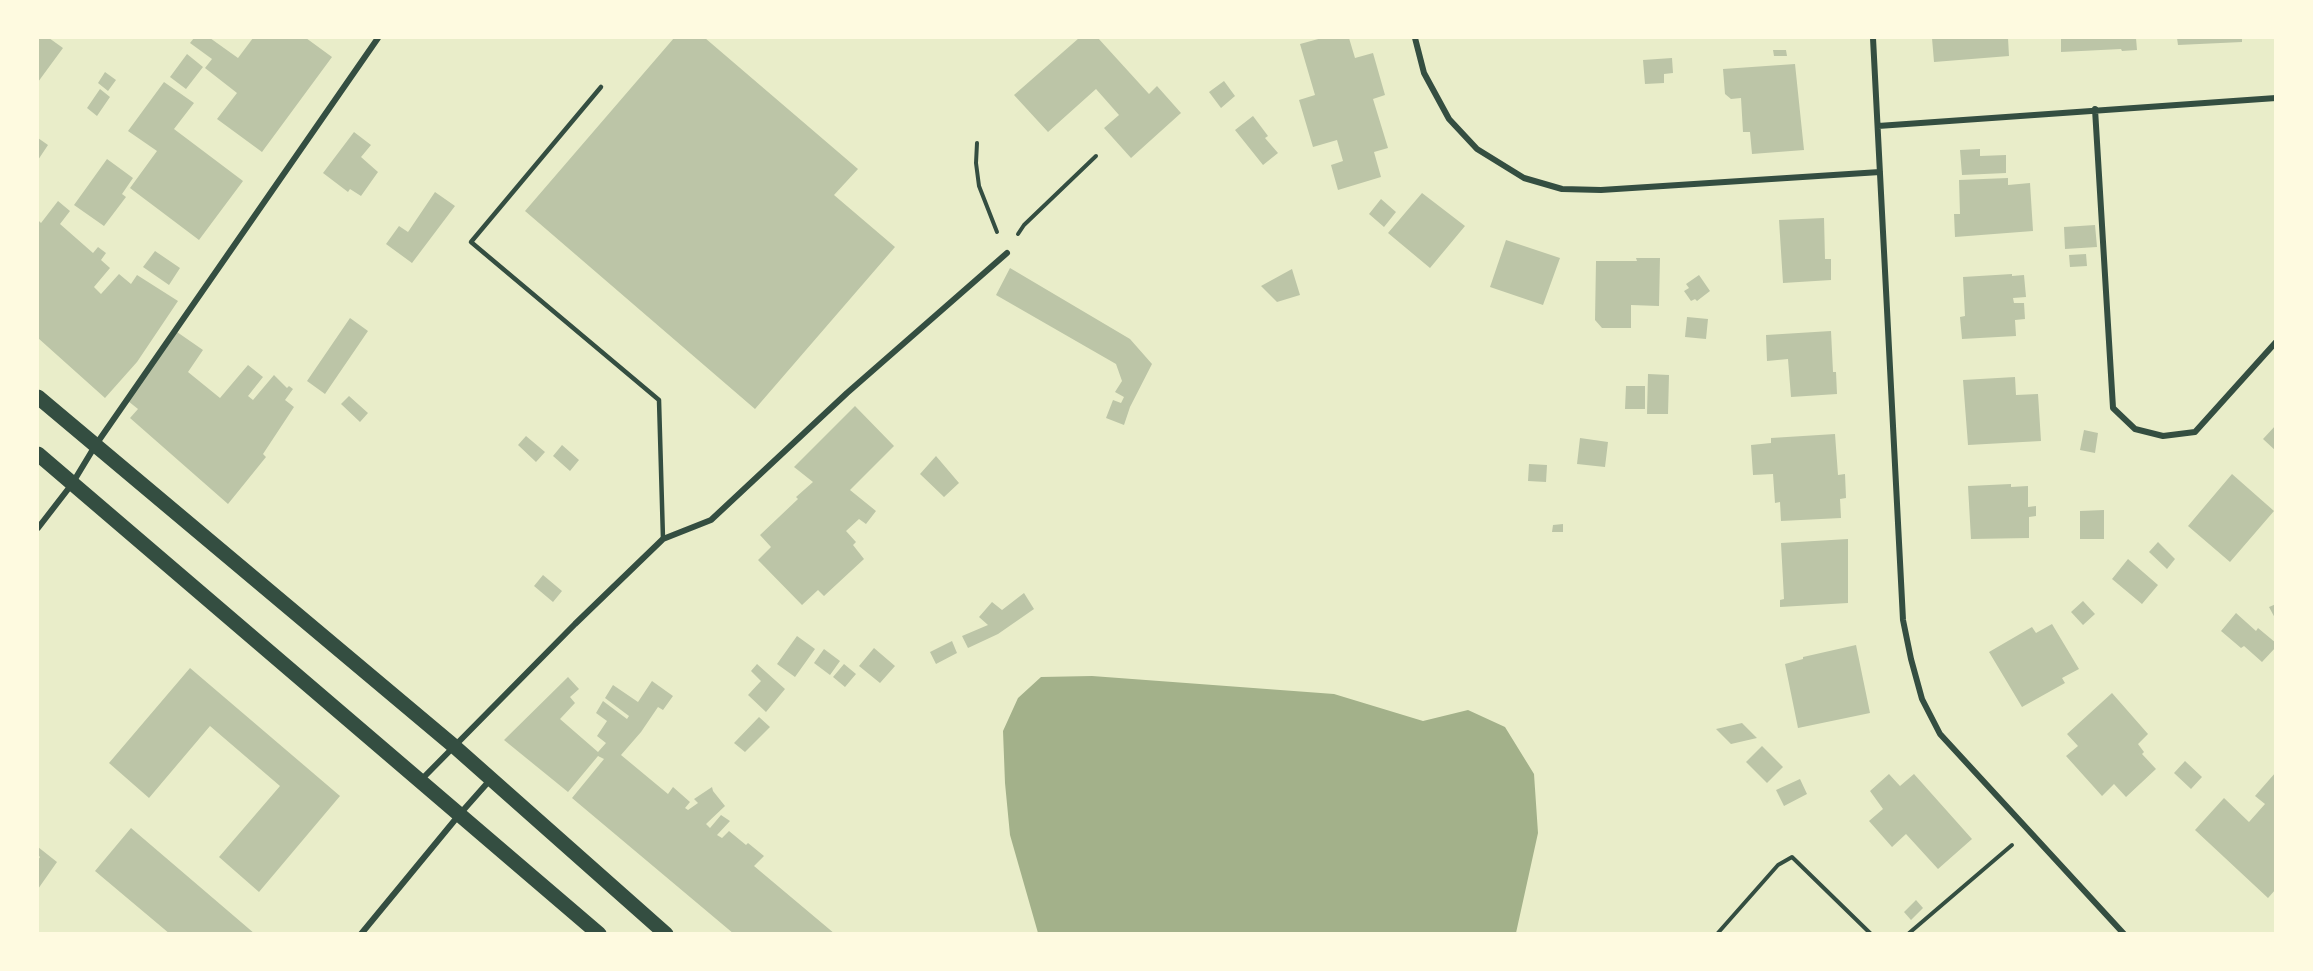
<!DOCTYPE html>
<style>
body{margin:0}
#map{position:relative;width:2313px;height:971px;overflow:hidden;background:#e9edc9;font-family:"Asap Condensed",sans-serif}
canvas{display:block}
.frame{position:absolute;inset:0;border:39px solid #fefae0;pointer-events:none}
</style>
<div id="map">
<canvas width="2313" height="971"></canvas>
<div class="frame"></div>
</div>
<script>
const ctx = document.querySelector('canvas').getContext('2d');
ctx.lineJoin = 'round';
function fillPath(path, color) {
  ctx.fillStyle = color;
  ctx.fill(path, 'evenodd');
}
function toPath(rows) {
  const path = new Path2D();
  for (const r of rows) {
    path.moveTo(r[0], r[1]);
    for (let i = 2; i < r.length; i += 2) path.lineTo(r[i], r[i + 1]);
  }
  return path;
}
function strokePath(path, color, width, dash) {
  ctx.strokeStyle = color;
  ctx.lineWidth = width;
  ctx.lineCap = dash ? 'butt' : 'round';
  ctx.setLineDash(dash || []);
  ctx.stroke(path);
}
fillPath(toPath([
 [1092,676,1334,694,1423,721,1468,710,1505,727,1534,774,1538,833,1516,933,1038,933,1010,835,1005,783,1003,731,1018,698,1041,677]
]), '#a3b18a');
fillPath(toPath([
 [38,38,49,38,63,48,38,82],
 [194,38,210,38,238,58,253,38,306,38,332,57,262,152,217,119,237,93,205,68,212,59,190,43],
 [674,38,705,38,858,169,834,195,895,247,755,409,525,211],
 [1079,38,1098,38,1149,94,1157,86,1181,113,1131,158,1104,128,1119,115,1096,89,1048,132,1014,95],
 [1322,38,1349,38,1355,58,1373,53,1385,95,1373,99,1388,148,1374,152,1381,177,1338,190,1331,165,1343,161,1337,140,1313,147,1299,100,1315,95,1300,44],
 [1932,38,2008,38,2009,56,1934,62],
 [2061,38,2136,38,2137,50,2122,51,2121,49,2061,52],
 [2177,38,2242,38,2242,42,2178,45],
 [1773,50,1786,50,1787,56,1774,56],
 [187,54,203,67,186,89,170,77],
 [1672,58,1673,73,1664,74,1664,83,1645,84,1643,60],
 [1795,64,1804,150,1752,154,1750,132,1743,132,1741,98,1731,99,1725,94,1723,69],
 [105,72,116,80,108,91,98,83],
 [1224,81,1235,96,1221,108,1209,92],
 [164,82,194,103,174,129,243,181,199,240,130,188,157,151,128,131],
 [100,89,110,97,97,116,87,108],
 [1253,116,1268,136,1265,138,1278,153,1263,165,1235,130],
 [354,132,371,145,361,157,378,172,361,196,350,189,348,192,323,173],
 [38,138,48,145,38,160],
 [1980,149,1980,156,2006,155,2006,173,1962,175,1960,150],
 [107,159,133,178,122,194,126,197,104,226,74,205],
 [2008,178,2008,185,2030,183,2033,231,1955,237,1954,214,1960,214,1959,180],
 [435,192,455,206,412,263,386,244,399,226,408,232],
 [1422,193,1465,226,1430,268,1388,233],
 [1381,199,1396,212,1384,227,1369,214],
 [58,201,70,211,60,224,93,253,98,247,106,253,101,260,110,268,94,287,101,294,119,274,131,284,137,275,178,301,137,362,105,398,38,338,38,220,41,223],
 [1824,218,1825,259,1831,259,1831,280,1783,283,1779,220],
 [2095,225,2097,247,2065,249,2064,227],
 [1506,240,1560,258,1543,305,1490,287],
 [155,251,180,268,169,285,143,267],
 [2086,254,2087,266,2070,267,2069,255],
 [1636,258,1660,258,1659,306,1631,305,1631,328,1602,328,1595,320,1596,261,1637,261],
 [1010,268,1130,339,1152,364,1130,407,1124,425,1106,418,1113,400,1121,403,1124,397,1115,392,1122,381,1116,364,996,295],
 [1292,269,1300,295,1277,302,1261,286],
 [2012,274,2012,276,2024,275,2026,297,2013,298,2014,303,2024,303,2025,319,2015,320,2016,336,1962,339,1960,317,1965,316,1963,277],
 [1699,275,1710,291,1697,301,1695,299,1691,301,1684,291,1689,288,1686,284],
 [1687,317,1708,319,1706,339,1685,337],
 [350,318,368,331,325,394,307,381],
 [1831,331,1833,372,1836,372,1837,394,1791,397,1788,359,1767,361,1766,335],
 [177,332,203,350,188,372,220,398,248,365,263,377,248,396,253,400,274,375,287,388,289,386,293,389,285,400,294,407,263,454,266,457,228,504,130,418,138,409,128,401],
 [1648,374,1669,375,1668,414,1647,414],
 [2015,377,2016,395,2038,394,2041,441,1968,445,1963,380],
 [1626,386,1645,386,1645,409,1625,409],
 [349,396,368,413,360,422,341,404],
 [855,406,894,446,850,490,876,511,866,524,859,519,846,531,856,542,853,545,864,559,824,596,818,590,802,605,758,560,771,547,760,535,798,499,796,497,813,482,794,467],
 [2276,425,2276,451,2263,439],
 [2084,430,2098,433,2095,453,2080,450],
 [1835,434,1838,475,1845,474,1846,498,1840,499,1841,518,1781,521,1780,502,1775,503,1773,474,1753,475,1751,445,1771,443,1771,438],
 [526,436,545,452,536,462,518,445],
 [1580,438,1608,442,1605,467,1577,464],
 [562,445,579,460,570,471,553,456],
 [936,456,959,483,944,497,920,474],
 [1529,464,1547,465,1546,482,1528,481],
 [2232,474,2274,511,2230,562,2188,526],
 [2011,484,2011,487,2028,486,2028,507,2036,506,2036,516,2029,517,2029,538,1971,539,1968,486],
 [2104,510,2104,539,2080,539,2080,511],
 [1563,524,1563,532,1552,532,1553,525],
 [1848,539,1848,603,1780,607,1780,600,1784,599,1781,543],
 [2158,542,2175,559,2167,569,2149,552],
 [2128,559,2158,585,2142,604,2112,579],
 [543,575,562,591,553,602,534,586],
 [1024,593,1034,609,998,634,968,648,962,636,988,625,979,617,992,602,1002,610],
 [2083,601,2095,614,2083,625,2071,612],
 [2276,604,2276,620,2269,607],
 [2236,613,2256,631,2258,628,2276,643,2276,647,2262,662,2244,646,2241,648,2221,631],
 [2052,624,2079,669,2062,678,2065,683,2022,707,1989,652,2032,627,2036,633],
 [797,636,815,649,795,677,777,664],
 [952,641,957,653,936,664,930,652],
 [1856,645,1870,713,1798,728,1785,664,1803,659,1803,657],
 [874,648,895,666,880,683,859,666],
 [824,649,840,661,830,675,814,663],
 [757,664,785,689,766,712,748,695,761,681,751,671],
 [844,664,856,674,845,687,833,677],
 [190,668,340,796,259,892,219,857,280,786,210,726,149,798,109,763],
 [568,677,579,689,570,697,575,703,560,719,598,752,606,743,597,736,607,721,596,713,603,701,627,719,629,716,605,698,613,685,638,702,652,681,673,696,663,710,658,707,641,732,621,755,668,794,673,787,690,802,685,808,688,810,698,803,694,799,712,787,713,791,725,806,706,824,710,828,721,815,730,821,717,835,722,838,729,831,746,845,748,843,764,856,754,866,835,934,734,934,572,798,604,759,598,756,568,792,504,740],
 [2112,693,2148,734,2138,744,2144,752,2142,754,2156,769,2126,797,2114,784,2102,796,2066,756,2078,746,2067,734],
 [759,717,770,727,745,752,734,743],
 [1742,723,1757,738,1731,744,1716,729],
 [1762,746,1783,767,1767,783,1746,762],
 [2185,761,2202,777,2191,789,2174,773],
 [2276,772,2276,889,2268,898,2195,830,2224,798,2249,822,2265,804,2255,796],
 [1889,774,1900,786,1914,774,1972,839,1938,869,1906,834,1892,847,1869,821,1883,809,1870,791],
 [1800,779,1807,794,1784,806,1776,790],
 [131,828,255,934,170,934,95,871],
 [38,847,57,862,38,889,38,860,40,857,38,855],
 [1916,900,1923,908,1911,920,1904,912]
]), '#bcc5a7');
strokePath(toPath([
 [977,143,976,163,979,186,997,232],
 [1018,234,1024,225,1096,156],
 [1717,934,1778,865,1792,857,1871,934],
 [1908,934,2012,845]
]), '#344e41', 4);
strokePath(toPath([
 [601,87,471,242,659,400,663,539]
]), '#344e41', 4.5);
strokePath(toPath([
 [1415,38,1424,73,1449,119,1477,149,1524,178,1562,189,1601,190,1880,172],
 [1873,38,1903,620,1911,659,1922,699,1940,734,2124,934],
 [2095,109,2113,408,2135,429,2163,436,2195,432,2276,342],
 [1878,126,2276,98],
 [38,528,72,484,95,446,378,38],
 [421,780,575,624,663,539,711,520,847,393,1007,253],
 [361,934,459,815,490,780]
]), '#344e41', 6);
strokePath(toPath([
 [38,397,455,747,666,934],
 [38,454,599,934]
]), '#344e41', 15);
</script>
